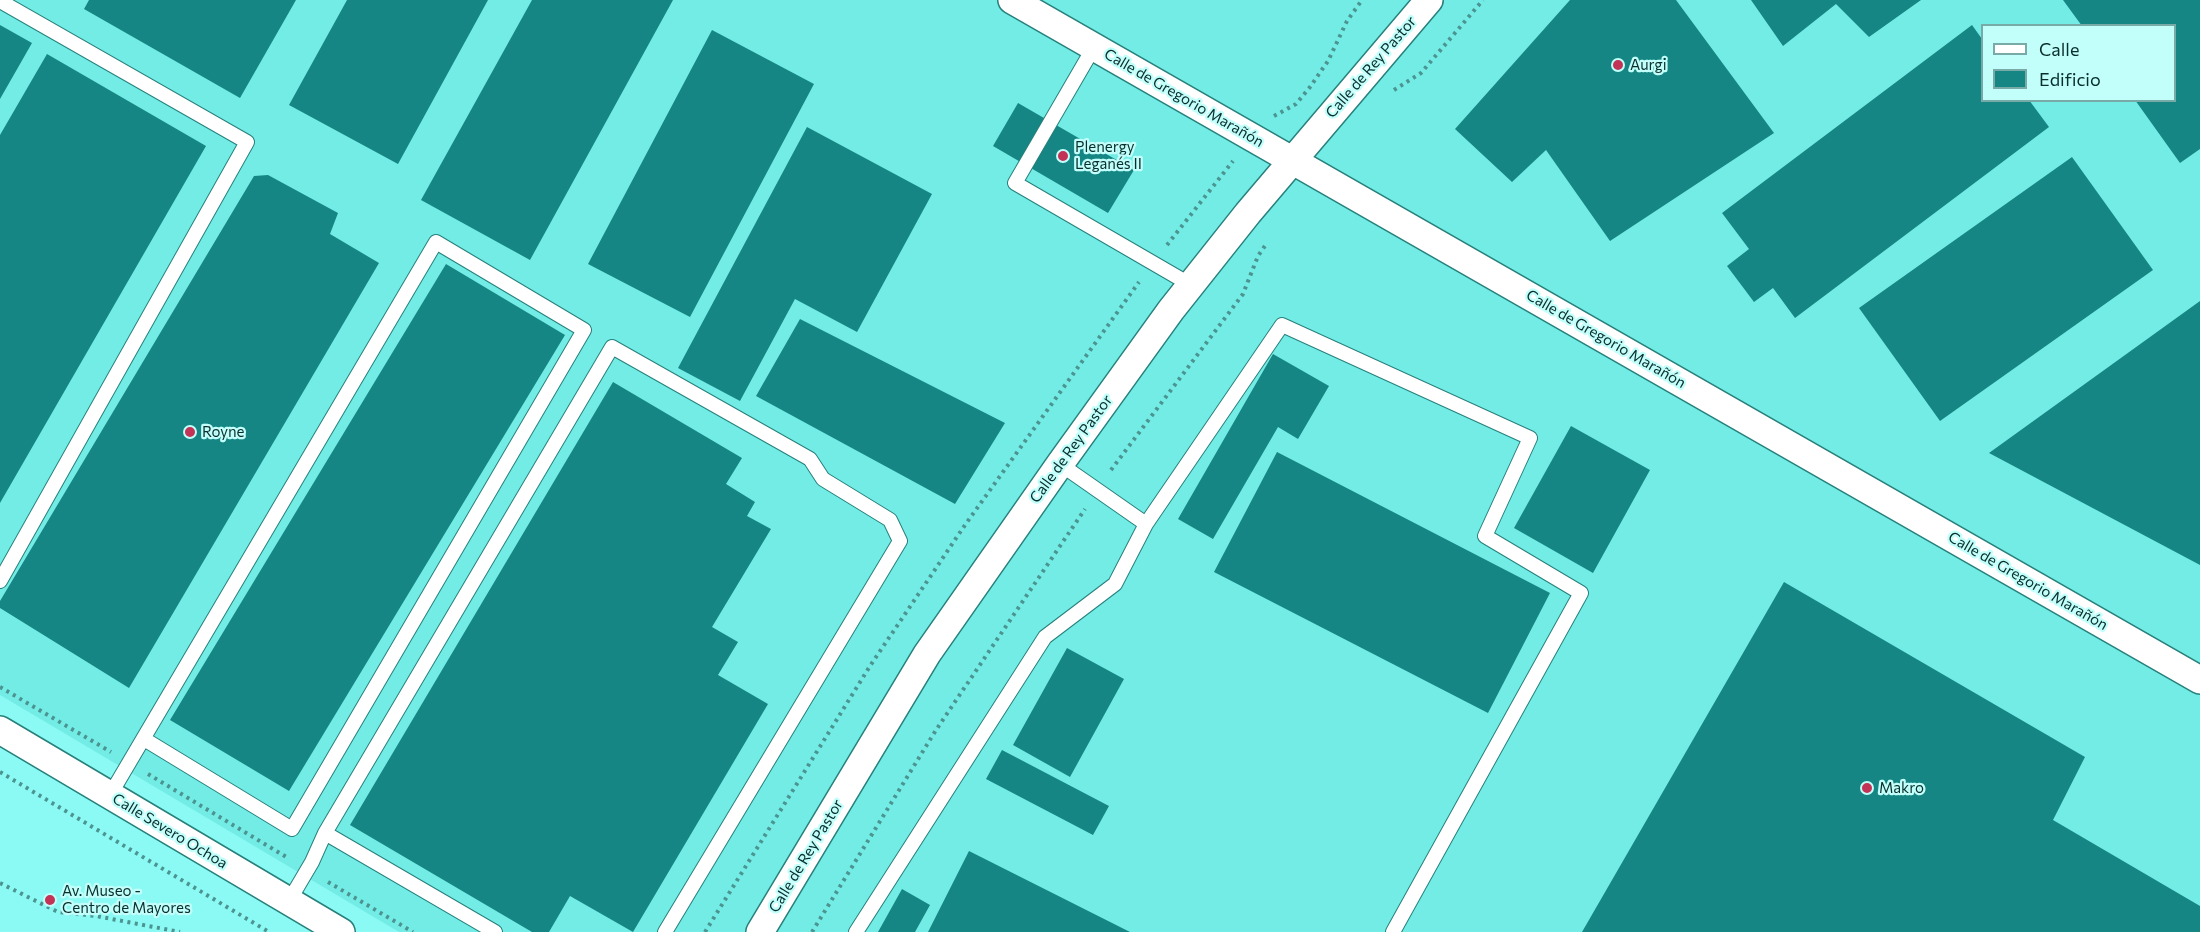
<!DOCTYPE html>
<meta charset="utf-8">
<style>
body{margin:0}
#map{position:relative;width:2200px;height:932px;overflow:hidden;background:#8cfaf4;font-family:Commissioner,sans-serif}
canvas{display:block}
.legend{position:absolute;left:1981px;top:24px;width:195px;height:78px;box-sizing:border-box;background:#c2fffb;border:2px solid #78aba8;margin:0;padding:8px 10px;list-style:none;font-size:18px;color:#092e2c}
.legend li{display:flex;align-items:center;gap:12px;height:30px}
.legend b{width:30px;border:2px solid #78aba8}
</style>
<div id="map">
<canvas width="2200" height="932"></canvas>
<ul class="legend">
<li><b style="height:8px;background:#fff"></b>Calle</li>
<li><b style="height:16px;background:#158683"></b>Edificio</li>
</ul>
</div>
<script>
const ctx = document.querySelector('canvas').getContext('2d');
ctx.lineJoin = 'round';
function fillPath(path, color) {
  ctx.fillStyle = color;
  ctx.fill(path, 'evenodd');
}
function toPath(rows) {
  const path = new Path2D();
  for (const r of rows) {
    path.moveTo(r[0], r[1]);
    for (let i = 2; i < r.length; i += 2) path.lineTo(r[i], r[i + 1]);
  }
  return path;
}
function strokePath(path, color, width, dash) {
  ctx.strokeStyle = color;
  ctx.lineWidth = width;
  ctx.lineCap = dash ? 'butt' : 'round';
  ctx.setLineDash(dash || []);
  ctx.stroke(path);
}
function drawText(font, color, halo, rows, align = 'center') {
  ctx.font = font + ' Commissioner,sans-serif';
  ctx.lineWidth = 4.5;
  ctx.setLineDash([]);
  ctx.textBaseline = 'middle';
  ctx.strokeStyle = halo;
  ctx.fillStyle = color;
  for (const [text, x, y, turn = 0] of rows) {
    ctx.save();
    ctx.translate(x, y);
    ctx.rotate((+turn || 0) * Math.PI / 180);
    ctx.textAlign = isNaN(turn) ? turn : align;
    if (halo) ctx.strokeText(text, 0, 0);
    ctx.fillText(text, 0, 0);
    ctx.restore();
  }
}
fillPath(toPath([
 [0,0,2200,0,2200,932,399,932,0,695],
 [1982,26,2174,26,2174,100,1982,100]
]), '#73ece6');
fillPath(toPath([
 [89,0,296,0,240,98,84,9],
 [347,0,488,0,398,164,289,105],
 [532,0,673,0,530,260,421,200],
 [1570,0,1676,0,1774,133,1610,241,1546,150,1512,182,1455,129],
 [1751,0,1921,0,1869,37,1836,4,1783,46],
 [2063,0,2200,0,2200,149,2180,163,2135,100,2174,100,2174,26,2082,26],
 [0,25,32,43,0,99],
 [1972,25,1982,39,1982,100,2029,100,2049,127,1795,318,1773,288,1754,302,1727,266,1749,249,1722,213],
 [712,30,814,84,690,317,588,264],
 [47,54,206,146,0,503,0,135],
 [1018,103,1134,170,1108,213,993,146],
 [807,127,932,194,857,332,795,299,740,401,678,368],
 [2072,157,2153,270,1940,421,1859,308],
 [268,175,338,213,330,234,379,263,129,688,0,608,0,601,254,176],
 [446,264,565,335,289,791,170,720],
 [2200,301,2200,565,1989,453],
 [800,319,1005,423,955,504,756,396],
 [1273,354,1329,386,1298,439,1278,427,1213,539,1178,519],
 [613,382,742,458,726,484,755,502,747,516,771,529,712,627,738,642,718,675,768,704,633,932,570,896,549,932,532,932,350,825],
 [1571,426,1650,470,1593,573,1514,528],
 [1277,452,1550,593,1488,713,1214,572],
 [1784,582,2085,757,2053,820,2200,906,2200,932,1582,932],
 [1067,648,1124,679,1070,777,1013,745],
 [1002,750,1109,806,1093,835,986,779],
 [969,851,1130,932,928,932],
 [902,889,930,905,915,932,878,932]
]), '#158683');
const service = toPath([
 [0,1,247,142,0,581],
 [1094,47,1015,183,1191,285],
 [1060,464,1146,524],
 [110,795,436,242,584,330,292,829,144,739],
 [325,833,495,932],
 [289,901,312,862,325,833,612,347,810,459,823,479,890,520,900,541,665,932],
 [856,932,1045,637,1115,584,1146,524,1282,325,1530,438,1485,536,1581,593,1393,932]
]);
const minor = toPath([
 [1012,0,2200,680],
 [0,730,341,932],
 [760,932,927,654,1060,464,1171,310,1248,213,1429,0]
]);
strokePath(service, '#27807c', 16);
strokePath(minor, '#27807c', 30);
strokePath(toPath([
 [1394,90,1421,73,1483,0],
 [1274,116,1296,104,1310,87,1328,61,1347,21,1362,0],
 [1167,245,1233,161],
 [1111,470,1243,294,1258,256,1267,243],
 [0,687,111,752],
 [0,772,269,932],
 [148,774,288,858],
 [328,882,413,932],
 [0,883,58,912,96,916,180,932],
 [705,932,870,666,965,525,1139,282],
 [812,932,936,730,1085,509]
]), '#4b9490', 4, [3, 4.5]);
strokePath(service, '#fff', 14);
strokePath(minor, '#fff', 27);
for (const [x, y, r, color] of [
 [1618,65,6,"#c33356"],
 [1063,156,6,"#c33356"],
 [190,432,6,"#c33356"],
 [1867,788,6,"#c33356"],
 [50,900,6,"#c33356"]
]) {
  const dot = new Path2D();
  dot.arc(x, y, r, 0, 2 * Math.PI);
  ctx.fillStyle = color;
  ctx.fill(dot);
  strokePath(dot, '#c2fffb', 2);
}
drawText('15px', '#092e2c', '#c2fffb', [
 ["Aurgi",1630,65],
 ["Plenergy",1075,147],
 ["Leganés II",1075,164],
 ["Royne",202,432],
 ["Makro",1879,788],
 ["Av. Museo -",62,891],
 ["Centro de Mayores",62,908]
], 'left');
drawText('15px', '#092e2c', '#c2fffb', [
 ["Calle de Rey Pastor",1371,67,-49],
 ["Calle de Gregorio Marañón",1184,98,30],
 ["Calle de Gregorio Marañón",1606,339,30],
 ["Calle de Rey Pastor",1071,449,-54],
 ["Calle de Gregorio Marañón",2028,581,30],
 ["Calle Severo Ochoa",170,831,31],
 ["Calle de Rey Pastor",806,856,-59]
]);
</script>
